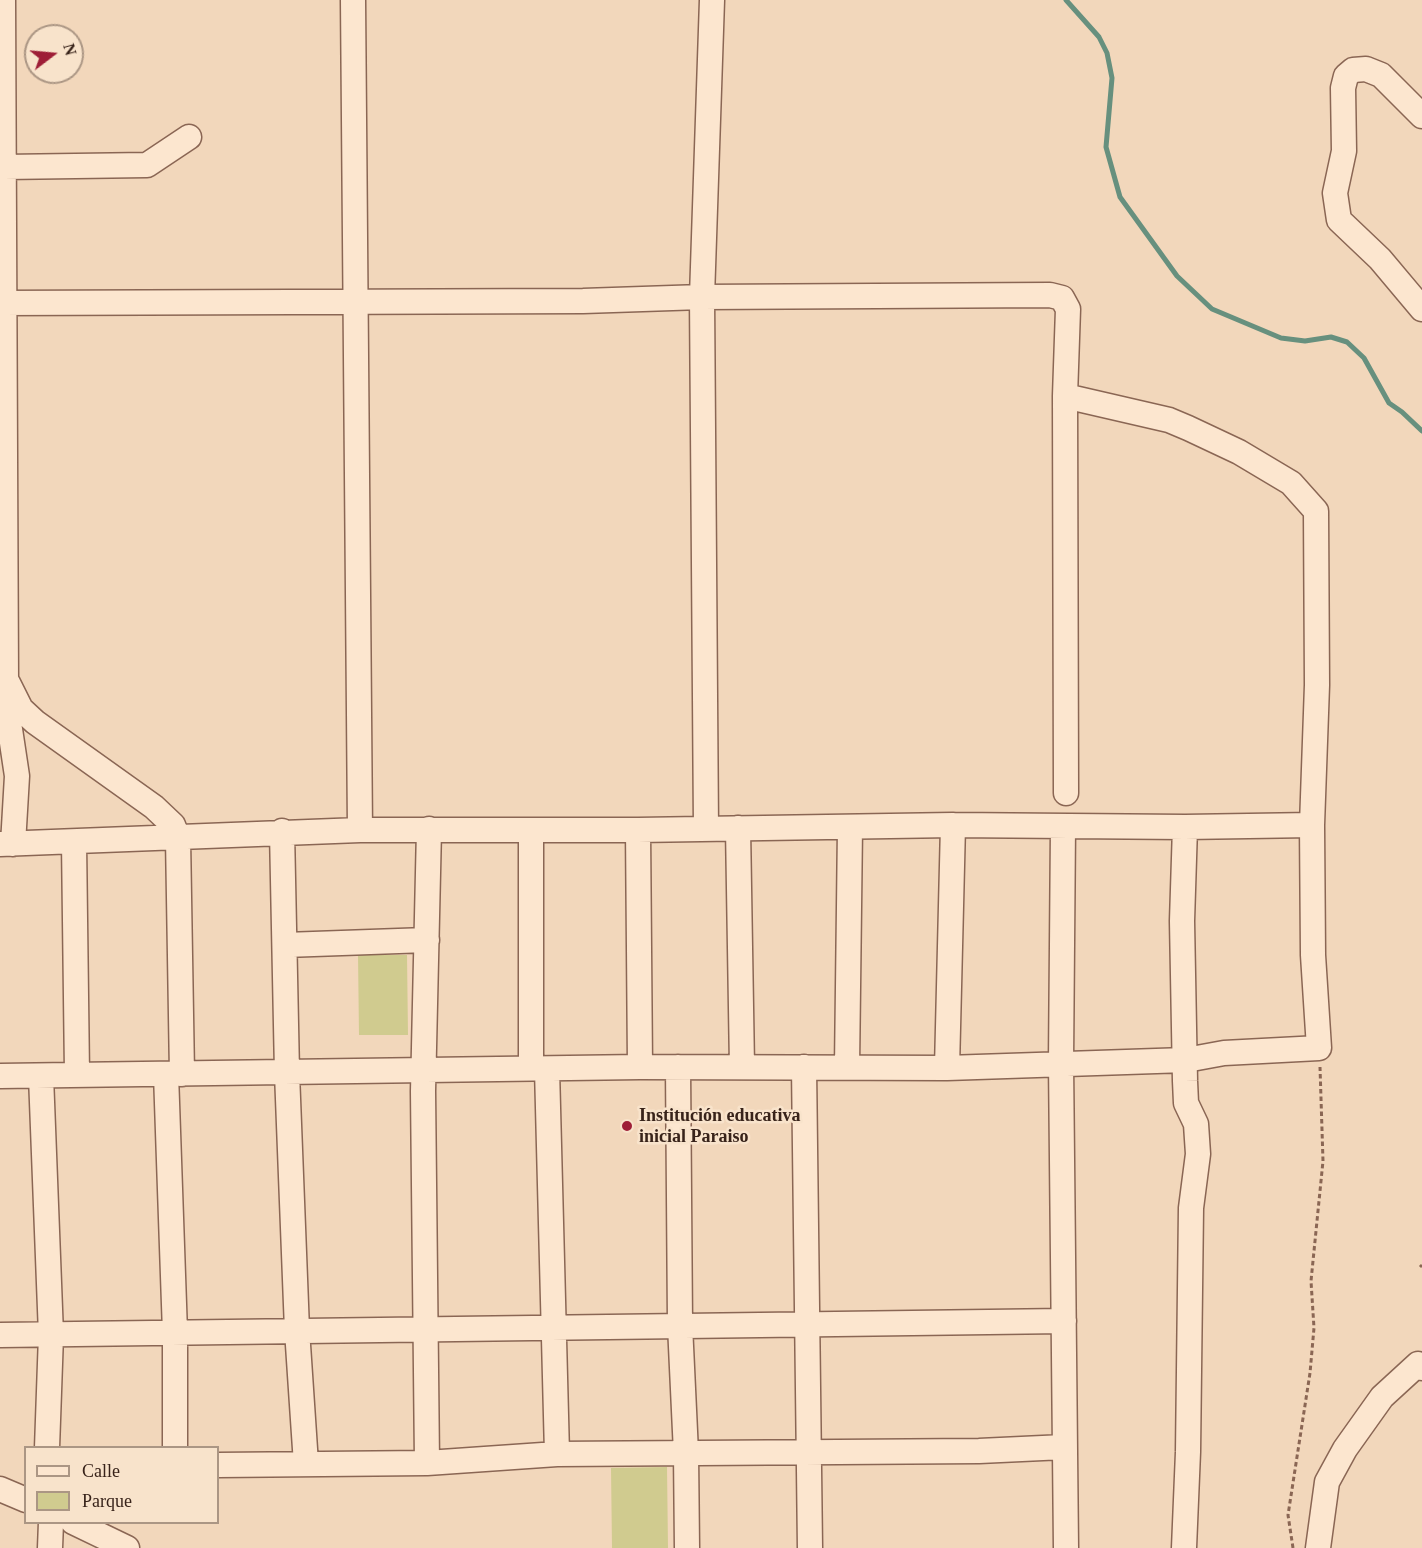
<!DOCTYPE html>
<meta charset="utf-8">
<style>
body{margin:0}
#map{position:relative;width:1422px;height:1548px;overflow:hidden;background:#f2d7bb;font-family:Georgia,serif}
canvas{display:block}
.legend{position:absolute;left:24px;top:1446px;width:195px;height:78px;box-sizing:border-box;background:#f8e3cb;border:2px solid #ab9684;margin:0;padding:8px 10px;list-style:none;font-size:18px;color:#38231a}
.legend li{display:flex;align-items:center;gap:12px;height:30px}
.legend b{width:30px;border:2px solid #ab9684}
.north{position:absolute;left:24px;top:24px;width:60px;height:60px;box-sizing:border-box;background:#f8e3cb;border:2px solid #ab9684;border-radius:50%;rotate:74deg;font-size:16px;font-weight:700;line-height:24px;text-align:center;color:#38231a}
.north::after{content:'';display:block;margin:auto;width:21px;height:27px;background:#9e1e37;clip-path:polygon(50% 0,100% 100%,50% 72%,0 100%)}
</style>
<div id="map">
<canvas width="1422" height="1548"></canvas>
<ul class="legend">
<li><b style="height:8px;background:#fce6cf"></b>Calle</li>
<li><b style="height:16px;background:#d0cb8f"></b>Parque</li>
</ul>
<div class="north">N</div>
</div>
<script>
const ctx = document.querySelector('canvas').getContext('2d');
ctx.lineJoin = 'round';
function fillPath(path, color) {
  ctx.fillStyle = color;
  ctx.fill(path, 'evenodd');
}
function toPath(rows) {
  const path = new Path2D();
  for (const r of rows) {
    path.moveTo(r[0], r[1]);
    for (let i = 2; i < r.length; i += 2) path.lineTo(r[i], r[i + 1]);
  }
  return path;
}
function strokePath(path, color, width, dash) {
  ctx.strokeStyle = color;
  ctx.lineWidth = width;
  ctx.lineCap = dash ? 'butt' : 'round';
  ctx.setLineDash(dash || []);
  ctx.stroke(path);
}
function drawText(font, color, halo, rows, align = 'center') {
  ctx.font = font + ' Georgia,serif';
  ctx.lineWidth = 5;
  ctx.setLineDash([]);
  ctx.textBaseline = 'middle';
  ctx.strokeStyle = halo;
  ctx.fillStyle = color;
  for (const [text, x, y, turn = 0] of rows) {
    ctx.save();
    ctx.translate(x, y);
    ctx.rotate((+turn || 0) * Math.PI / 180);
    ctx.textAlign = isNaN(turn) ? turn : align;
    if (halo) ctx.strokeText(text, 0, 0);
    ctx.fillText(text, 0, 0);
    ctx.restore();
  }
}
fillPath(toPath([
 [358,955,407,955,408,1035,359,1035],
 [667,1467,668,1548,612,1548,611,1468]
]), '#d0cb8f');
strokePath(toPath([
 [1066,0,1099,37,1107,53,1112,78,1106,147,1120,197,1177,276,1212,309,1281,338,1305,341,1331,337,1347,342,1364,358,1389,403,1402,412,1422,431]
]), '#67907e', 5);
const minor = toPath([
 [3,0,6,679,8,716,17,776,13,844],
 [353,0,360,830],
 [1422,116,1381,75,1366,69,1353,70,1346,76,1343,88,1344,151,1335,193,1339,220,1380,259,1422,309],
 [4,167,147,165,189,137],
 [0,303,583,301,702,297,1050,295,1062,298,1068,309,1065,396,1066,793],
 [8,683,21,709,35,722,154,807,173,825,178,838,182,1074],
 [1063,827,1061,1062,1066,1548],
 [738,828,742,1067],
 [706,829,702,297,712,0],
 [638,830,640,1067],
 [282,831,287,1073,297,1330,306,1464],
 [74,842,77,1074],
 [0,844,360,830,638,830,953,825,1185,827,1312,825],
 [285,945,427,940],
 [678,1067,680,1325,686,1453,687,1548],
 [804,1067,810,1548],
 [847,1067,850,827],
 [531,1068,531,831],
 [947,1068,953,825],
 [547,1069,557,1454],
 [166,1074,175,1333,175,1448],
 [0,1076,640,1067,947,1068,1186,1060,1224,1053,1319,1048,1313,955,1312,825,1317,685,1316,511,1291,483,1239,452,1188,428,1169,420,1065,396],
 [41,1076,51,1335,47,1448],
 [0,1335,1064,1321],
 [427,1463,423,1091,429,829],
 [218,1465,427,1463,557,1454,979,1451,1064,1447],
 [0,1489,26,1500],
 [73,1522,127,1548],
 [50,1548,51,1522],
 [1184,1548,1188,1452,1191,1208,1198,1154,1196,1124,1186,1103,1185,1081,1182,921,1185,827],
 [1318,1548,1327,1482,1345,1449,1382,1397,1418,1364,1422,1368]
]);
strokePath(minor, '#8a6654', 27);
strokePath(toPath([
 [1420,1267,1422,1265],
 [1293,1548,1288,1515,1310,1373,1314,1328,1311,1281,1323,1161,1320,1067]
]), '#8a6654', 3, [4.5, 3]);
strokePath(minor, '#fce6cf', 24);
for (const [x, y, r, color] of [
 [627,1126,6,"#9e1e37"]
]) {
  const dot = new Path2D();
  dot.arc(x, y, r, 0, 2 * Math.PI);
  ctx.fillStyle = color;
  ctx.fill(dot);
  strokePath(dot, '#f8e3cb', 2);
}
drawText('bold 18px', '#38231a', '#f8e3cb', [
 ["Institución educativa",639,1116],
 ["inicial Paraiso",639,1137]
], 'left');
</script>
